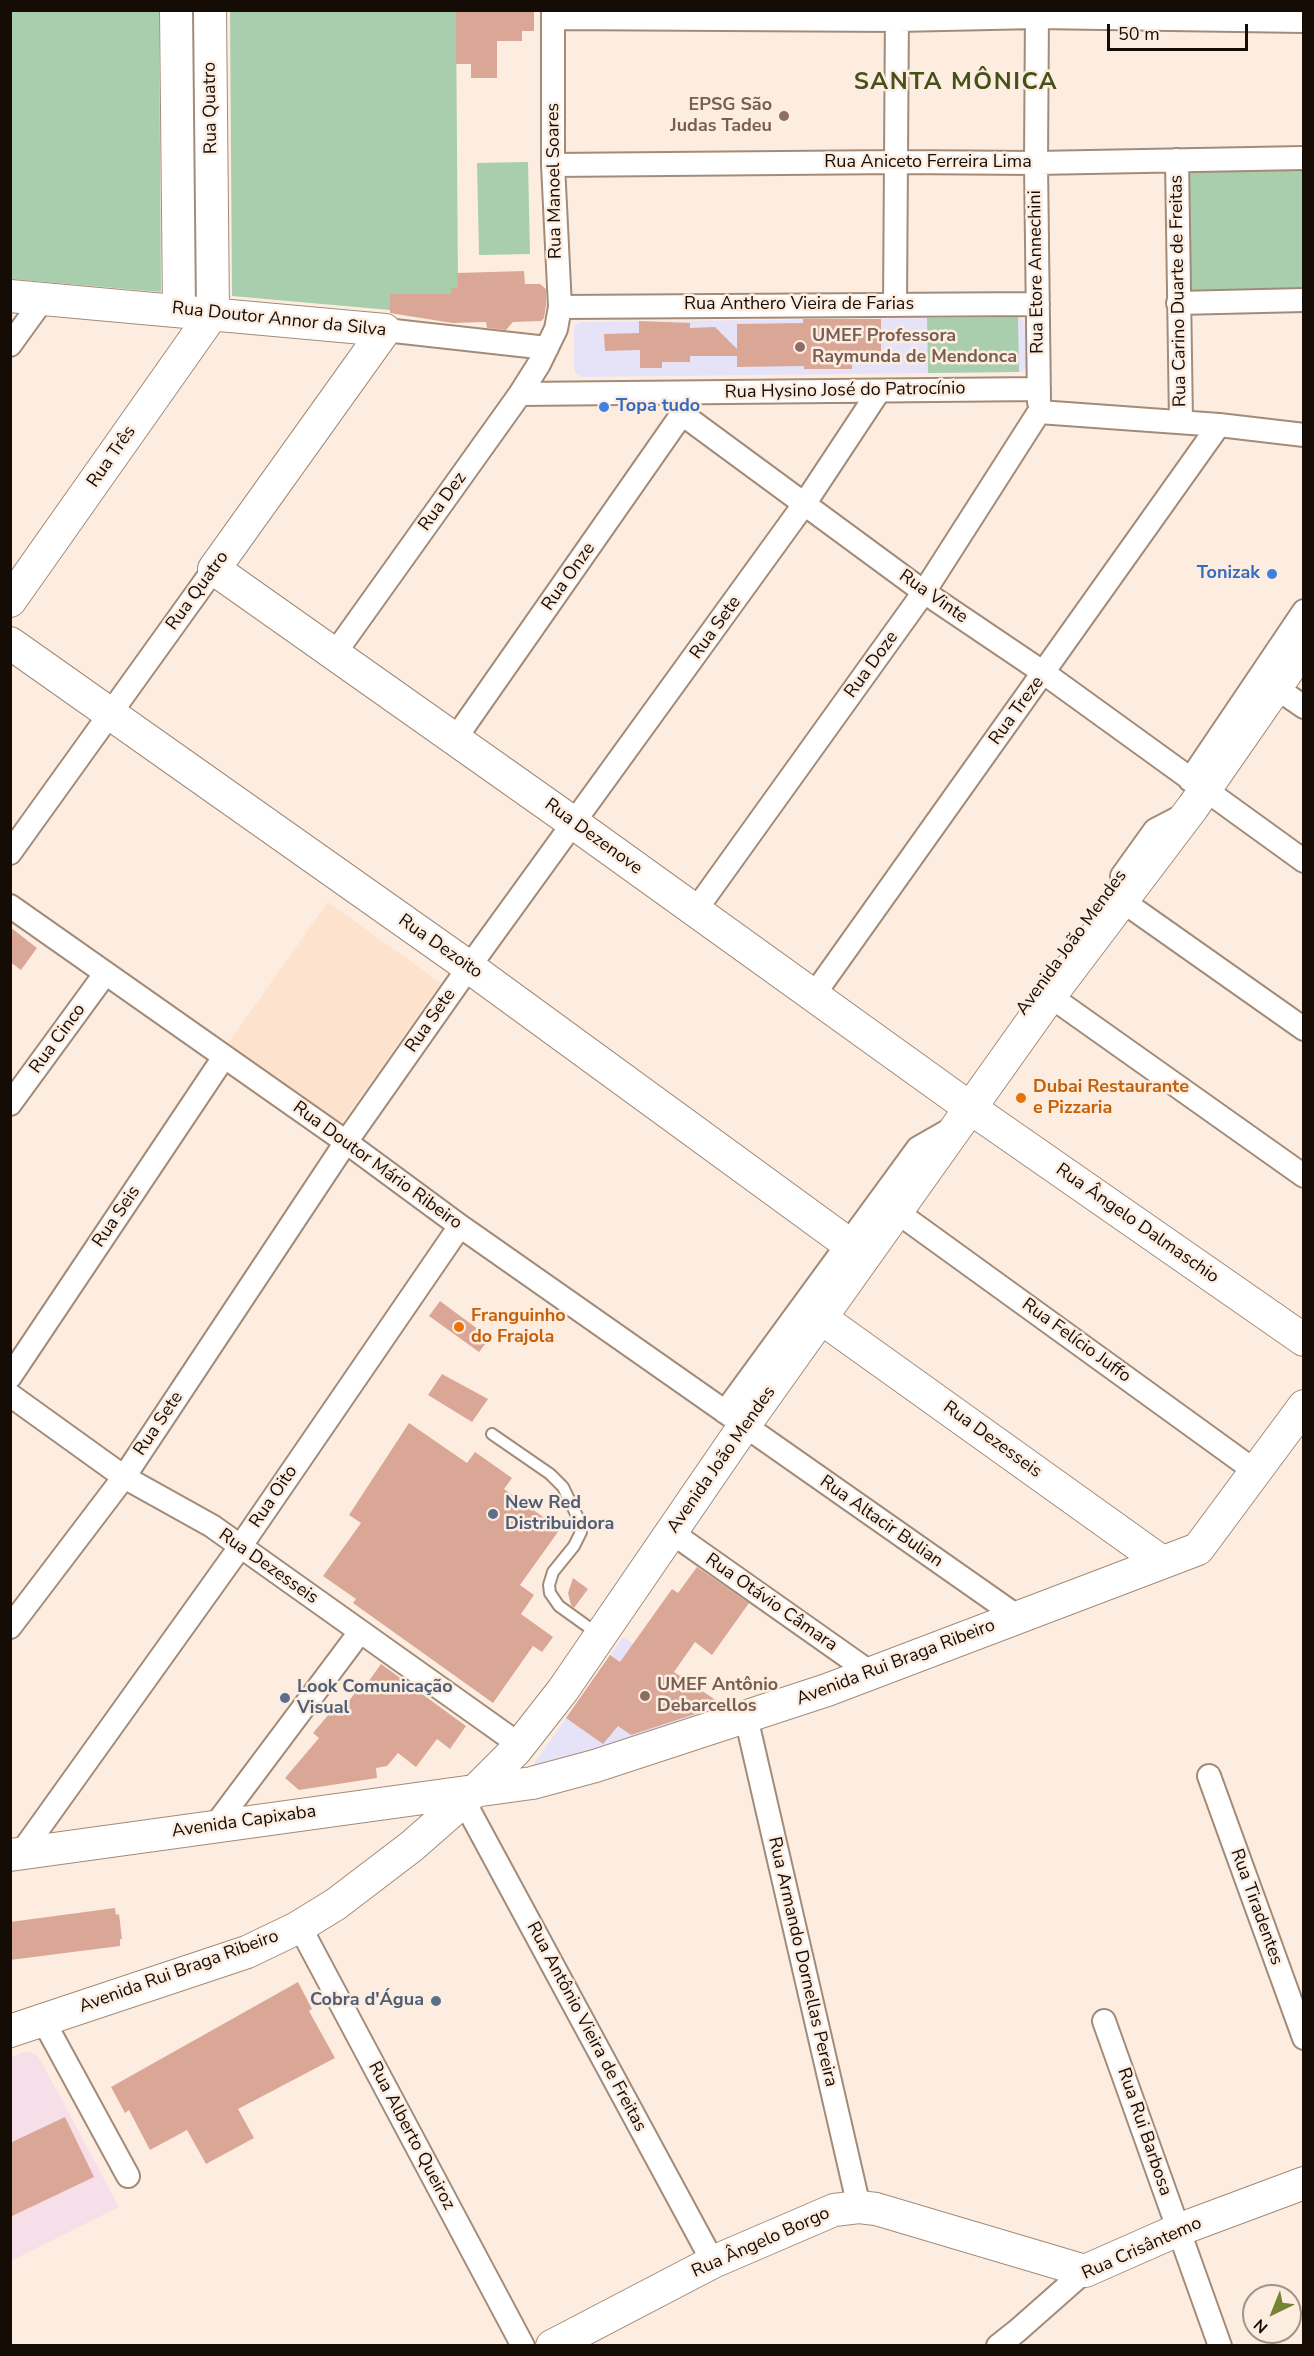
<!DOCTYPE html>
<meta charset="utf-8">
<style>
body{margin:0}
#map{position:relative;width:1314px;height:2356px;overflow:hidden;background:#fdede0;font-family:"Nunito Sans",sans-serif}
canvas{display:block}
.frame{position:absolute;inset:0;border:12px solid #140c05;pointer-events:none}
.north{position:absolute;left:1242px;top:2284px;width:60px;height:60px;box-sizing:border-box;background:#fdede0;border:2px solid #a09388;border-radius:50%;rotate:223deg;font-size:16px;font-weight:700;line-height:24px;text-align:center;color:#140c05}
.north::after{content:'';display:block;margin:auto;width:21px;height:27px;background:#748432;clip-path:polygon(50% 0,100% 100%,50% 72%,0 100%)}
.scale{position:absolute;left:1107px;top:24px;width:141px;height:27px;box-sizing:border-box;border:3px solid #140c05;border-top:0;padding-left:8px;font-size:18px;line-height:21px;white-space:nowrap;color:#140c05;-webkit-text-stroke:4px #fdede0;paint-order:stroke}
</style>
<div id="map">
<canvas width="1314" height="2356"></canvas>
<div class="frame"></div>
<div class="north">N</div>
<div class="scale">50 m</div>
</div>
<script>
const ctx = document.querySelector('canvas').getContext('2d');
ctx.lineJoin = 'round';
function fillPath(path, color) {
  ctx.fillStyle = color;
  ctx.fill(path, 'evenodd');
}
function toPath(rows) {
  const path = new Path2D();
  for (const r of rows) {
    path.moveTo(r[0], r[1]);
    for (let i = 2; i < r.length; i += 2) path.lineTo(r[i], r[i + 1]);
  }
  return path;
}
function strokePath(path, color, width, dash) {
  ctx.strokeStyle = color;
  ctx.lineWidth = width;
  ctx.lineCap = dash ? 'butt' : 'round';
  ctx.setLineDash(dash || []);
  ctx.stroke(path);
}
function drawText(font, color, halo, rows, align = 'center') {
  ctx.font = font + ' "Nunito Sans",sans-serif';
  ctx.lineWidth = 5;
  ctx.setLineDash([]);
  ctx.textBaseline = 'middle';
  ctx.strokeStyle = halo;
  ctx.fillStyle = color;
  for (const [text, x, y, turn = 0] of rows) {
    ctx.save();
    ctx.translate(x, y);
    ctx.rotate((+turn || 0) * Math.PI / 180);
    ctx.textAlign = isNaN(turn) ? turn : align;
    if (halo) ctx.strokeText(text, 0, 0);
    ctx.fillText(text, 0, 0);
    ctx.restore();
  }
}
fillPath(toPath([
 [328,902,441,983,341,1124,228,1043]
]), '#fde3cd');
fillPath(toPath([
 [24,2052,34,2053,41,2061,119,2207,11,2261,11,2057]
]), '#f7dfe9');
fillPath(toPath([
 [1018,317,1023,320,1025,324,1026,367,1024,371,1019,372,582,377,576,374,574,370,574,328,576,324,581,322],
 [623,1637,725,1707,537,1769,533,1765]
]), '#e6e3f9');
fillPath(toPath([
 [10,11,159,11,161,292,11,279],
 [191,11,198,11,201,286,193,286],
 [230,11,456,11,458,288,451,288,451,294,390,294,390,310,232,296],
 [528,162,530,254,479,255,477,163],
 [1303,167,1303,291,1193,293,1189,291,1188,170],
 [1018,317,1019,372,928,373,927,318]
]), '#a8ceae');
fillPath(toPath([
 [456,10,534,12,534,31,522,31,522,41,497,41,497,78,471,78,471,64,456,64],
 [524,271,525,284,540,284,546,289,546,306,544,318,541,321,513,322,506,330,487,328,486,322,452,323,390,313,390,294,451,294,451,288,458,288,457,273],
 [803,319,881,319,881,351,852,351,852,369,804,369,804,366,737,367,737,356,690,356,690,362,662,362,662,368,640,368,640,350,605,351,604,334,639,333,639,321,690,323,690,328,715,327,737,349,737,324,803,323],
 [10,927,37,948,21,970,10,962],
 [440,1301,490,1338,479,1352,429,1316],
 [442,1374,488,1399,472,1422,428,1395],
 [409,1423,467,1463,475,1452,512,1478,504,1489,560,1529,520,1585,534,1595,521,1614,553,1637,542,1652,533,1646,493,1703,353,1603,356,1599,323,1576,361,1523,349,1515],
 [697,1567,749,1603,712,1655,695,1642,674,1672,723,1705,631,1735,618,1726,603,1744,566,1718,610,1655,620,1662,672,1589,678,1593],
 [573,1578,588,1589,574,1608,571,1605,568,1593],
 [381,1664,466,1726,450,1749,437,1739,416,1767,398,1753,387,1766,376,1768,377,1778,299,1790,285,1778,319,1738,313,1733,335,1707,341,1712,363,1682,366,1685],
 [115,1908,116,1915,119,1914,122,1939,120,1939,120,1946,10,1960,10,1922],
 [298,1982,312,2009,309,2011,335,2058,238,2109,254,2138,206,2164,187,2130,150,2150,129,2110,125,2113,111,2087],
 [65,2117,94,2177,10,2217,10,2143]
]), '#daa797');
const lane = toPath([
 [492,1434,550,1474,563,1487,579,1520,581,1532,574,1546,553,1572,549,1585,550,1593,559,1606,598,1634]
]);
const street = toPath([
 [1037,10,1036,163,1039,402],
 [553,18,897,20,1037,17,1304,21],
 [1177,160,1181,422],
 [553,165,897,162,1036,163,1304,158],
 [1178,303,1304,300],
 [895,305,897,10],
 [560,307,1038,304],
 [385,330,547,348],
 [10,345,44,298],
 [520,394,1039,389],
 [1039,412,1219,425,1304,435],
 [682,414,924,592,1044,673,1304,861],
 [335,653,520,394,539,364,556,329,560,307,553,165,553,10],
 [1275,687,1304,707],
 [455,739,682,414],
 [1190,780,1304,611],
 [10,853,214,569],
 [1122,876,1155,830,1182,816],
 [1121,900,1304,1029],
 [10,906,346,1142,460,1226,1018,1617],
 [695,911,924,592,1039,412],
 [813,996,1219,425],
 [1050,996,1304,1176],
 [10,1104,105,974],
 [897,1212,1255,1471],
 [10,1377,224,1057],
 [10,1395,124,1477,212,1526,520,1745],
 [725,1412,918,1148,953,1128],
 [671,1532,871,1673],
 [10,1627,124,1477,346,1142,469,967,805,503,879,391],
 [746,1717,859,2207],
 [1209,1776,1304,2038],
 [459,1792,713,2262],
 [214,1827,360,1632],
 [21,1853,240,1547,460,1226],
 [300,1927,523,2346],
 [43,2020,128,2176],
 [1104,2021,1220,2346],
 [998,2346,1017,2331,1085,2271]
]);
const secondary = toPath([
 [176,10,179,310],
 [210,10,213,313],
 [10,296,385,330,214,569,575,824,956,1098,1304,1340],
 [10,601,213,313],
 [10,643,469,967,865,1256],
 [821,1318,1162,1562],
 [10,1855,532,1783,595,1766,827,1690,1198,1549,1304,1406],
 [10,2031,247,1952,297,1928,336,1904,412,1846,477,1789,516,1750,563,1690,744,1426,1050,996,1193,807,1304,647],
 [552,2346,713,2262,834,2210,859,2207,876,2209,1085,2271,1178,2230,1304,2183]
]);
strokePath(lane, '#a38b77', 14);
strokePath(street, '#a38b77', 26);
strokePath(secondary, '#a38b77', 34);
strokePath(lane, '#fff', 10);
strokePath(street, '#fff', 22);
strokePath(secondary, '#fff', 32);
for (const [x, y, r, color] of [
 [784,116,6,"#8d6e63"],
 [800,347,6,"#8d6e63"],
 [604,407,6,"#3f7fe0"],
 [1272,574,6,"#3f7fe0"],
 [1021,1098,6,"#e8710a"],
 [459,1327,6,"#e8710a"],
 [493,1514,6,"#5c6f8a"],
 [645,1696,6,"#8d6e63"],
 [285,1698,6,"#5c6f8a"],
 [436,2001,6,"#5c6f8a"]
]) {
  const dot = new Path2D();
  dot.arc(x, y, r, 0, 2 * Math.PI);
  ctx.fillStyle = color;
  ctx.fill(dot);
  strokePath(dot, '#fdede0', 2);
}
drawText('bold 18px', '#785e54', '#fdede0', [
 ["EPSG São",772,106,"right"],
 ["Judas Tadeu",772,127,"right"],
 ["UMEF Professora",812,337],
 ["Raymunda de Mendonca",812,358],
 ["UMEF Antônio",657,1686],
 ["Debarcellos",657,1707]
], 'left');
drawText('18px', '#140c05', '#fdede0', [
 ["Rua Quatro",211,108,-91],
 ["Rua Aniceto Ferreira Lima",928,163],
 ["Rua Manoel Soares",555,181,-91],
 ["Rua Etore Annechini",1037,272,-91],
 ["Rua Carino Duarte de Freitas",1179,291,-91],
 ["Rua Anthero Vieira de Farias",799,305],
 ["Rua Doutor Annor da Silva",279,320,6],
 ["Rua Hysino José do Patrocínio",845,391,-1],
 ["Rua Três",112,457,-55],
 ["Rua Dez",443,502,-54],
 ["Rua Onze",569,577,-55],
 ["Rua Quatro",198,591,-54],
 ["Rua Vinte",933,597,35],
 ["Rua Sete",716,628,-54],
 ["Rua Doze",872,665,-54],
 ["Rua Treze",1017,711,-54],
 ["Rua Dezenove",593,837,36],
 ["Avenida João Mendes",1072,943,-54],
 ["Rua Dezoito",440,947,35],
 ["Rua Sete",431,1021,-55],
 ["Rua Cinco",58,1039,-54],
 ["Rua Doutor Mário Ribeiro",377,1166,36],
 ["Rua Seis",117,1217,-56],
 ["Rua Ângelo Dalmaschio",1137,1224,35],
 ["Rua Felício Juffo",1076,1341,36],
 ["Rua Sete",159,1424,-56],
 ["Rua Dezesseis",992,1440,36],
 ["Avenida João Mendes",722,1460,-55],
 ["Rua Oito",274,1497,-56],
 ["Rua Altacir Bulian",881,1522,35],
 ["Rua Dezesseis",268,1567,35],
 ["Rua Otávio Câmara",771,1603,35],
 ["Avenida Rui Braga Ribeiro",896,1663,-21],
 ["Avenida Capixaba",244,1822,-8],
 ["Rua Tiradentes",1256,1907,70],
 ["Rua Armando Dornellas Pereira",802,1962,77],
 ["Avenida Rui Braga Ribeiro",179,1972,-20],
 ["Rua Antônio Vieira de Freitas",586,2027,62],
 ["Rua Rui Barbosa",1144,2132,71],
 ["Rua Alberto Queiroz",411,2136,62],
 ["Rua Ângelo Borgo",761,2243,-24],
 ["Rua Crisântemo",1142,2249,-24]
]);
drawText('bold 18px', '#366cbe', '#fdede0', [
 ["Topa tudo",616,407],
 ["Tonizak",1260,574,"right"]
], 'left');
drawText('bold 18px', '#c56008', '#fdede0', [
 ["Dubai Restaurante",1033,1088],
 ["e Pizzaria",1033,1109],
 ["Franguinho",471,1317],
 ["do Frajola",471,1338]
], 'left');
drawText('bold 18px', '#4e5e75', '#fdede0', [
 ["New Red",505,1504],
 ["Distribuidora",505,1525],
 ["Look Comunicação",297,1688],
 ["Visual",297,1709],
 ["Cobra d'Água",424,2001,"right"]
], 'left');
ctx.letterSpacing = '1.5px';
drawText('bold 24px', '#465119', '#fdede0', [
 ["SANTA MÔNICA",956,83]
]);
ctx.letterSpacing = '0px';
</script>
